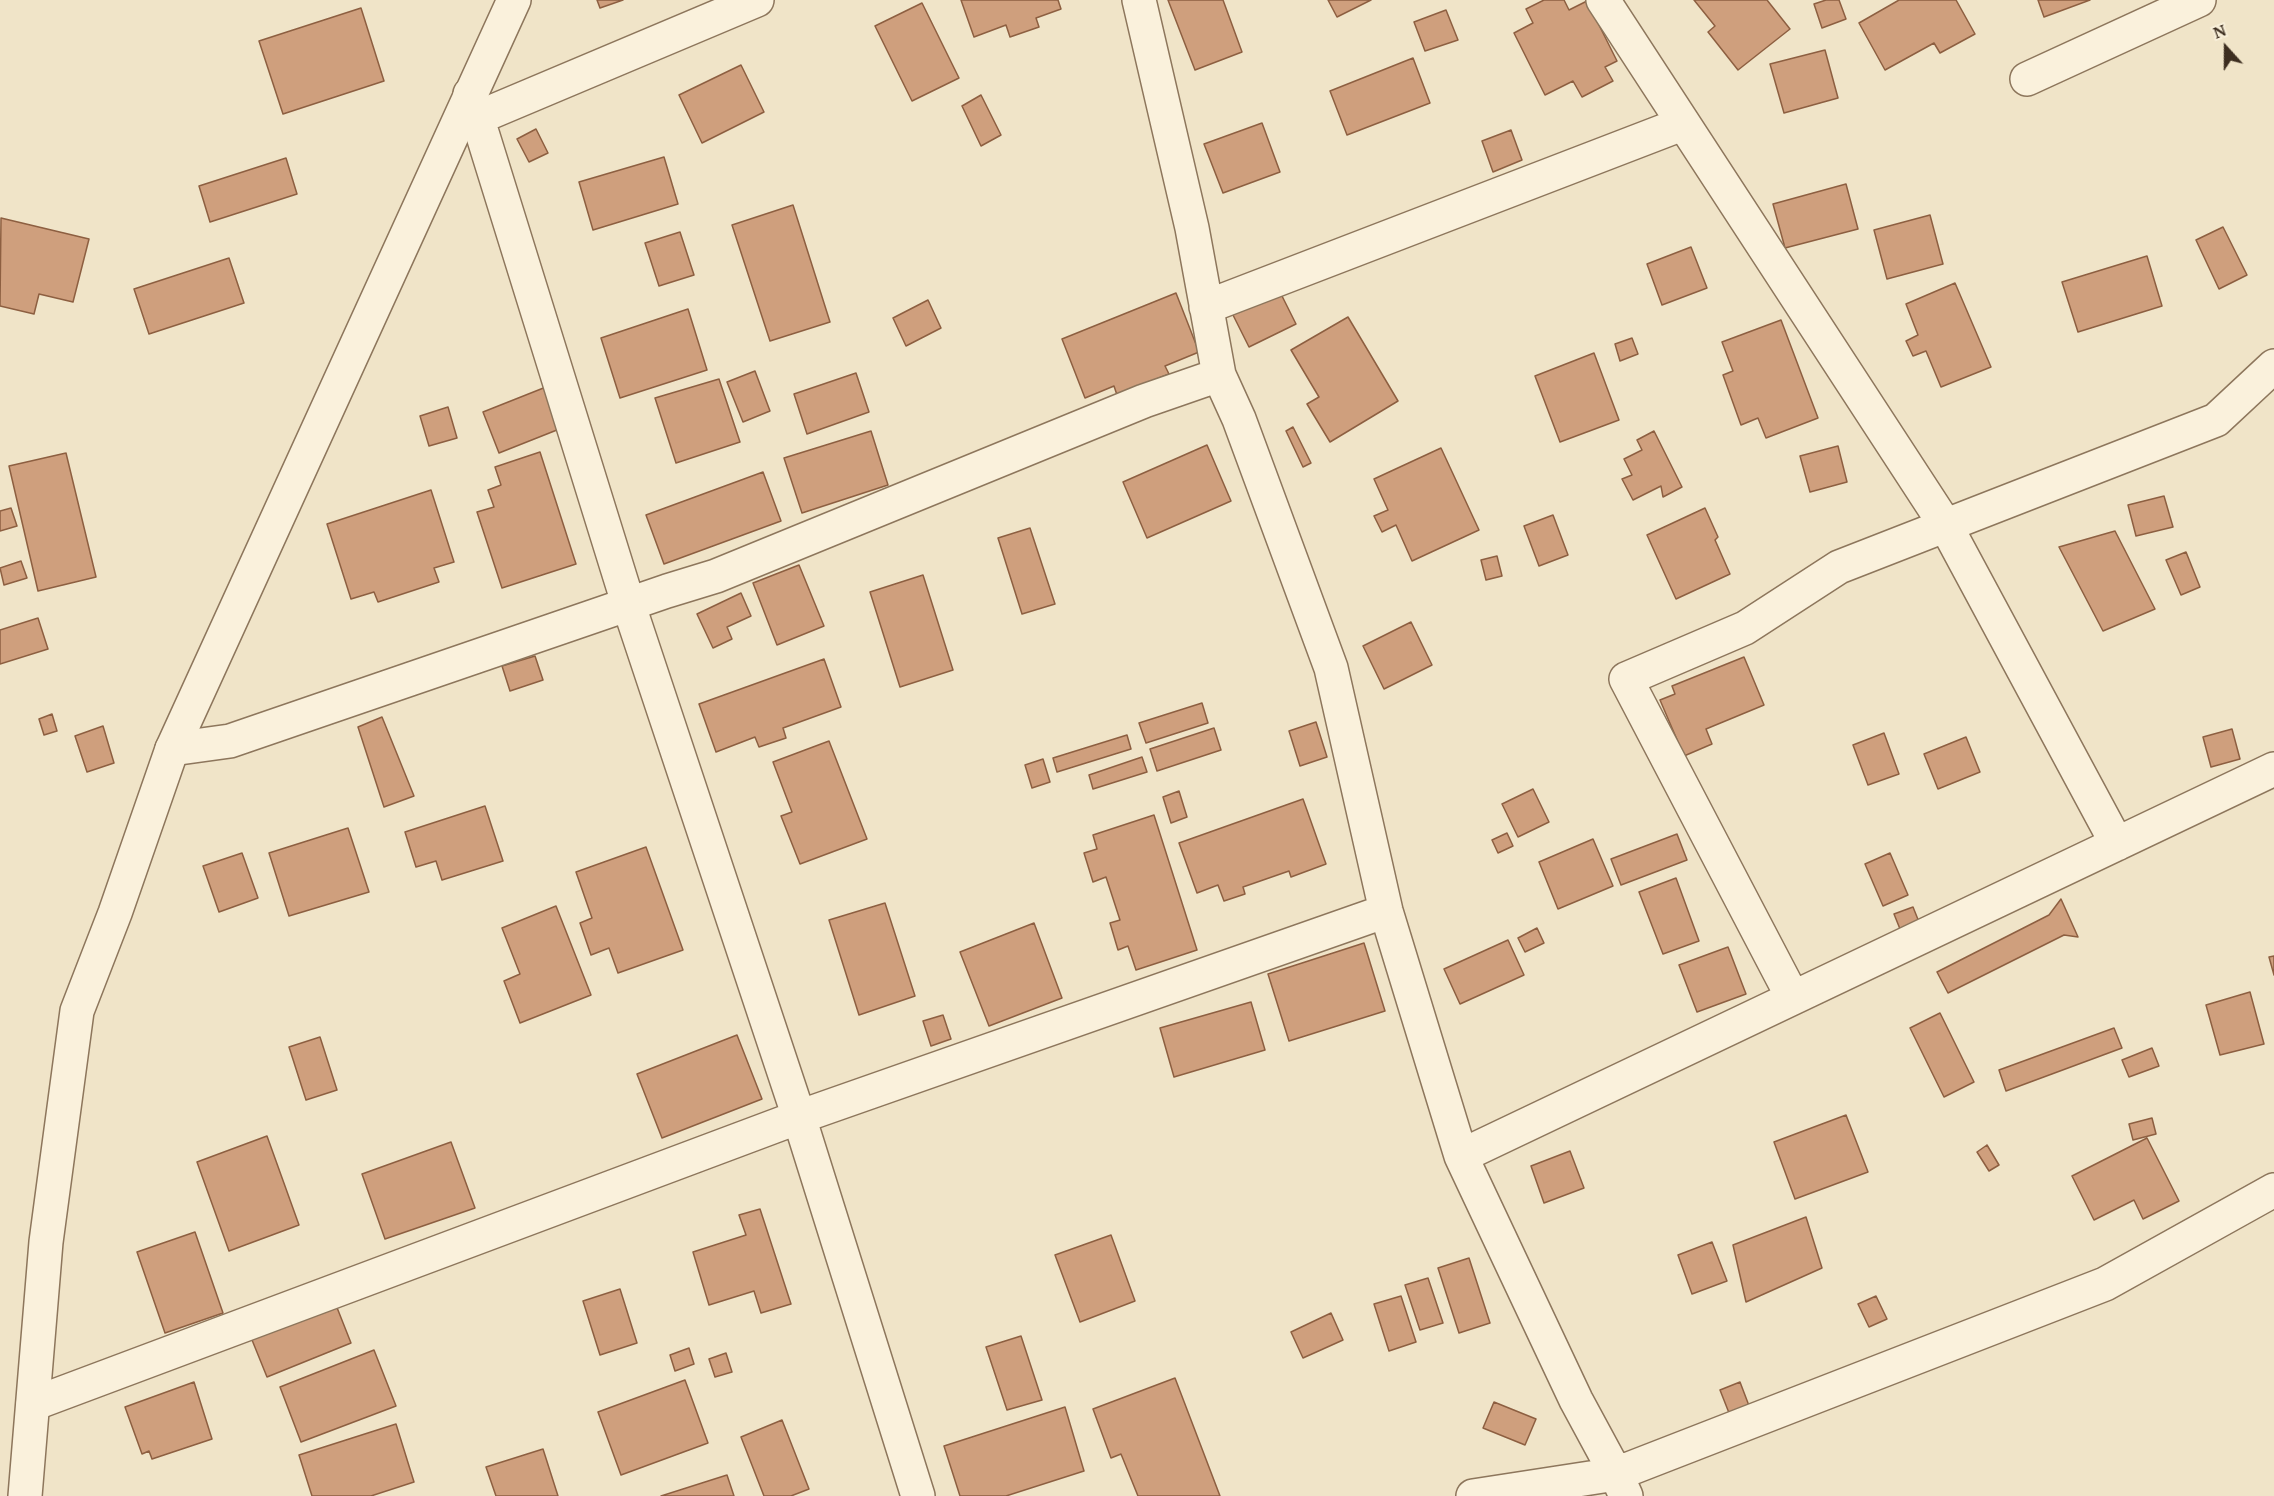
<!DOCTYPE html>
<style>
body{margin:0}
#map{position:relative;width:2274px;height:1496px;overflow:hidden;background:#f0e4c8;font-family:"PT Serif",serif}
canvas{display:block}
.north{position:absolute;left:2196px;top:18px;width:60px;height:60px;-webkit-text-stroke:4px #f7eed8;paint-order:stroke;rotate:339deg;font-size:16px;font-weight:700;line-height:24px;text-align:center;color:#3d2e20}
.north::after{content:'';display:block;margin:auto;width:21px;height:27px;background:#3d2e20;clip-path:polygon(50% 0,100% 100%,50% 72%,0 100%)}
</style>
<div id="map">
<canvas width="2274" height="1496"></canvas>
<div class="north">N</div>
</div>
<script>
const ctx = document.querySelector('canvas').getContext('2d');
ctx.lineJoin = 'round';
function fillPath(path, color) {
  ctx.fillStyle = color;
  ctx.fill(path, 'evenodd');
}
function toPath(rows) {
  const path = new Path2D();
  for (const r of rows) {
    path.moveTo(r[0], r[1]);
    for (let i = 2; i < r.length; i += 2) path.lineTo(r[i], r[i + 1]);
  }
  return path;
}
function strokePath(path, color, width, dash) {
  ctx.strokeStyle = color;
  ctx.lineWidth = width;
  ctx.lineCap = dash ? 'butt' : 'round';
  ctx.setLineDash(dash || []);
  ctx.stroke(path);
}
const building = toPath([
 [597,0,623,0,600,8,597,0],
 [961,0,1058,0,1061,9,1036,18,1039,27,1010,37,1006,25,974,37,961,0],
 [1168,0,1223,0,1242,52,1195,70,1168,0],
 [1328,0,1371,0,1337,17,1328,0],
 [1544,0,1564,0,1569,10,1587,1,1617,61,1605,67,1613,81,1582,97,1573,81,1545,95,1514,33,1533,23,1526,9,1544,0],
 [1694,0,1767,0,1790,29,1738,70,1708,32,1715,26,1694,0],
 [1826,0,1839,0,1846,19,1822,28,1814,4,1826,0],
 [1899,0,1956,0,1975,34,1940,53,1934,43,1885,70,1859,23,1899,0],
 [2038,0,2090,0,2044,17,2038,0],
 [922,3,959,78,912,101,875,26,922,3],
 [361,8,384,81,283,114,259,41,361,8],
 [1446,10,1458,40,1425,51,1414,22,1446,10],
 [1825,50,1838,98,1784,113,1770,64,1825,50],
 [1413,58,1430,103,1347,135,1330,91,1413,58],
 [741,65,764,112,702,143,679,95,741,65],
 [981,95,1001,135,981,146,962,106,981,95],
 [1262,123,1280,172,1223,193,1204,144,1262,123],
 [536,129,548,153,529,162,517,139,536,129],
 [1511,130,1522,160,1493,172,1482,141,1511,130],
 [664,157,678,204,593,230,579,182,664,157],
 [286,158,297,194,210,222,199,186,286,158],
 [1846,184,1858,229,1785,248,1773,204,1846,184],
 [793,205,830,322,770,341,732,225,793,205],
 [1930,215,1943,264,1887,279,1874,230,1930,215],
 [1,218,89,239,73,302,39,294,34,314,0,306,1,218],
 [2223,227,2247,275,2219,289,2196,240,2223,227],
 [680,232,694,275,659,286,645,243,680,232],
 [1691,247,1707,288,1662,305,1647,264,1691,247],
 [2147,256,2162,306,2078,332,2062,282,2147,256],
 [229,258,244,303,149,334,134,289,229,258],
 [1955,283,1991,367,1941,387,1926,351,1913,356,1906,341,1918,335,1906,304,1955,283],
 [1279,290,1296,324,1249,347,1232,313,1279,290],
 [1176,293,1199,352,1165,366,1169,374,1117,395,1114,386,1085,398,1062,339,1176,293],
 [928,300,941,328,906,346,893,318,928,300],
 [688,309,707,370,620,398,601,338,688,309],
 [1348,317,1398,401,1330,442,1307,404,1319,397,1291,350,1348,317],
 [1781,320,1818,418,1766,438,1758,418,1741,425,1723,375,1733,371,1722,342,1781,320],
 [1632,338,1638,354,1620,361,1615,344,1632,338],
 [1594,353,1619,420,1560,442,1535,376,1594,353],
 [755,371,770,411,743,422,727,382,755,371],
 [856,373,869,412,807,434,794,394,856,373],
 [719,379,740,442,676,463,655,398,719,379],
 [551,385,567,426,499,453,483,412,551,385],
 [448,407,457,438,429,446,420,416,448,407],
 [1293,427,1311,463,1303,467,1286,431,1293,427],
 [871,431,888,485,802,513,784,458,871,431],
 [1654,431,1682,487,1663,497,1661,486,1633,500,1622,479,1632,475,1624,459,1642,450,1637,440,1654,431],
 [1207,445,1231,501,1147,538,1123,482,1207,445],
 [1838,446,1847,482,1810,492,1800,456,1838,446],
 [1441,448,1479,530,1412,561,1396,525,1382,532,1374,516,1388,510,1374,479,1441,448],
 [540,452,576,564,502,588,477,512,494,507,488,490,501,485,495,467,540,452],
 [66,453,96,577,38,591,9,466,66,453],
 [763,472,781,521,664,564,646,515,763,472],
 [431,490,454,562,434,568,439,582,378,602,374,592,351,599,327,524,431,490],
 [2164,496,2173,527,2136,536,2128,505,2164,496],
 [11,508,17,526,0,531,0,511,11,508],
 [1705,508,1718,537,1715,540,1730,574,1676,599,1647,535,1705,508],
 [1553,515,1568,555,1539,566,1524,526,1553,515],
 [1030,528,1055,604,1022,614,998,538,1030,528],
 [2115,531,2155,609,2103,631,2059,547,2115,531],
 [2186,552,2200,587,2181,595,2166,560,2186,552],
 [1497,556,1502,576,1486,580,1481,560,1497,556],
 [21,561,27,578,4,585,0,568,21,561],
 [799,565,824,626,777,645,753,583,799,565],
 [923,575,953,670,900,687,870,592,923,575],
 [741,593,751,616,727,627,732,639,713,648,697,614,741,593],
 [38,618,48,649,0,664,0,630,38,618],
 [1411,622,1432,665,1384,689,1363,646,1411,622],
 [535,656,543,680,510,691,502,666,535,656],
 [1744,657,1764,705,1706,729,1712,744,1684,756,1660,700,1675,694,1672,686,1744,657],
 [824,659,841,707,783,728,786,738,759,747,755,737,716,752,699,704,824,659],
 [1202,703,1208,723,1146,743,1139,723,1202,703],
 [52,714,57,731,44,735,39,719,52,714],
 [382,717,414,796,384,807,358,727,382,717],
 [1316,722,1327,757,1300,766,1289,731,1316,722],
 [103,726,114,763,87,772,75,736,103,726],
 [1214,728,1221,750,1157,771,1150,749,1214,728],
 [2232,729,2240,759,2211,767,2203,737,2232,729],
 [1884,733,1899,774,1868,785,1853,745,1884,733],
 [1127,735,1131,749,1057,772,1053,758,1127,735],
 [1966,737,1980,772,1938,789,1924,754,1966,737],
 [829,741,867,839,800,864,781,816,792,812,773,762,829,741],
 [1142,757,1147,772,1093,789,1089,775,1142,757],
 [1043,759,1050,782,1032,788,1025,765,1043,759],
 [1533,789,1549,822,1518,837,1502,804,1533,789],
 [1179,791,1187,817,1171,823,1163,797,1179,791],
 [1303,799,1326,864,1291,877,1289,871,1243,887,1245,894,1224,901,1218,885,1197,893,1179,843,1303,799],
 [485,806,503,861,442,880,436,861,416,867,405,832,485,806],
 [1154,815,1197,950,1136,970,1128,946,1118,950,1110,923,1120,920,1106,877,1093,882,1084,853,1097,849,1093,835,1154,815],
 [348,828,369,892,289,916,269,853,348,828],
 [1507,833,1513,846,1498,853,1492,840,1507,833],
 [1677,834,1687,860,1621,885,1611,859,1677,834],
 [1593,839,1613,886,1558,909,1539,862,1593,839],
 [646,847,683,950,618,973,609,948,591,955,580,923,592,918,576,872,646,847],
 [242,853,258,898,219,912,203,866,242,853],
 [1890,853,1908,895,1883,906,1865,864,1890,853],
 [1676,878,1699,941,1663,954,1639,892,1676,878],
 [2061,899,2078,937,2064,935,1948,993,1937,972,2049,915,2061,899],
 [885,903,915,996,859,1015,829,920,885,903],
 [556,906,591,995,520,1023,504,981,520,974,502,928,556,906],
 [1913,907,1921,927,1902,934,1894,914,1913,907],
 [1034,923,1062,998,989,1026,960,952,1034,923],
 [1537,928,1544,943,1525,952,1518,938,1537,928],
 [1508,940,1524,975,1460,1004,1444,969,1508,940],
 [1364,943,1385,1011,1289,1041,1268,974,1364,943],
 [1728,947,1746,994,1697,1012,1679,965,1728,947],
 [2274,956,2274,975,2269,957,2274,956],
 [2250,992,2264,1044,2220,1055,2206,1005,2250,992],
 [1251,1002,1265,1050,1174,1077,1160,1028,1251,1002],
 [1940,1013,1974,1082,1944,1097,1910,1028,1940,1013],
 [943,1015,951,1039,931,1046,923,1021,943,1015],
 [2114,1028,2122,1048,2006,1091,1999,1070,2114,1028],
 [737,1035,762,1099,662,1138,637,1074,737,1035],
 [320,1037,337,1090,306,1100,289,1047,320,1037],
 [2152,1048,2159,1066,2129,1077,2122,1060,2152,1048],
 [1846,1115,1868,1172,1795,1199,1774,1142,1846,1115],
 [2152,1118,2156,1134,2133,1140,2129,1124,2152,1118],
 [267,1136,299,1225,229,1251,197,1162,267,1136],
 [2147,1138,2179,1201,2143,1219,2134,1200,2094,1220,2072,1176,2147,1138],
 [451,1142,475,1208,385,1239,362,1174,451,1142],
 [1987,1145,1999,1165,1989,1171,1977,1152,1987,1145],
 [1570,1151,1584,1188,1544,1203,1531,1166,1570,1151],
 [760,1209,791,1304,761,1313,754,1291,709,1305,693,1252,746,1235,739,1215,760,1209],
 [1806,1217,1822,1268,1746,1302,1733,1245,1806,1217],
 [195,1232,223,1313,165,1333,137,1252,195,1232],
 [1111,1235,1135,1301,1080,1322,1055,1255,1111,1235],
 [1712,1242,1727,1281,1692,1294,1678,1255,1712,1242],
 [1469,1258,1490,1323,1459,1333,1438,1268,1469,1258],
 [1428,1278,1443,1323,1420,1330,1405,1285,1428,1278],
 [620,1289,637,1343,600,1355,583,1301,620,1289],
 [1401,1296,1416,1342,1389,1351,1374,1304,1401,1296],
 [1876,1296,1887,1319,1869,1327,1858,1304,1876,1296],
 [334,1300,351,1343,267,1377,250,1335,334,1300],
 [1331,1313,1343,1340,1303,1358,1291,1332,1331,1313],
 [1021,1336,1042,1400,1007,1410,986,1347,1021,1336],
 [689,1348,694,1364,675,1371,670,1355,689,1348],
 [374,1350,396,1406,301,1442,280,1387,374,1350],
 [726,1353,732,1372,715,1377,709,1359,726,1353],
 [1175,1378,1220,1496,1138,1496,1121,1454,1111,1458,1093,1409,1175,1378],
 [685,1380,708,1443,621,1475,598,1412,685,1380],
 [194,1382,212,1439,152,1459,149,1451,142,1454,125,1407,194,1382],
 [1740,1382,1751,1411,1731,1418,1720,1390,1740,1382],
 [1494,1402,1536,1419,1525,1445,1483,1428,1494,1402],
 [1065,1407,1084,1471,1006,1496,960,1496,944,1446,1065,1407],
 [782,1420,809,1489,791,1496,764,1496,741,1437,782,1420],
 [396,1424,414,1482,371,1496,312,1496,299,1455,396,1424],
 [543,1449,558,1496,496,1496,486,1467,543,1449],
 [727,1475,734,1496,661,1496,727,1475]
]);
fillPath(building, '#cf9f7d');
strokePath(building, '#8d5f41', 1.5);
const minor = toPath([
 [1139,0,1192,228,1219,375,1239,419,1331,668,1386,911,1461,1156,1576,1400,1616,1474,1626,1496],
 [1603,0,1946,526,2117,844],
 [2027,79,2199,0],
 [470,94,629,606,799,1117,918,1496],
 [477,118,757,0],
 [1206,307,1682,124],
 [172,749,230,741,667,591,716,576,1144,401,1219,375],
 [1793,998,1626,679,1745,628,1839,567,2216,420,2274,366],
 [1461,1156,2274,769],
 [33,1404,799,1117,1386,911],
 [1473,1496,1616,1474,2105,1284,2274,1190]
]);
const tertiary = toPath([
 [25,1496,46,1242,77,1011,115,913,172,749,514,0]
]);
strokePath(minor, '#8d765c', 36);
strokePath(tertiary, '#8d765c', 36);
strokePath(minor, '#faf1dc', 33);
strokePath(tertiary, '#faf1dc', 33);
</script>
